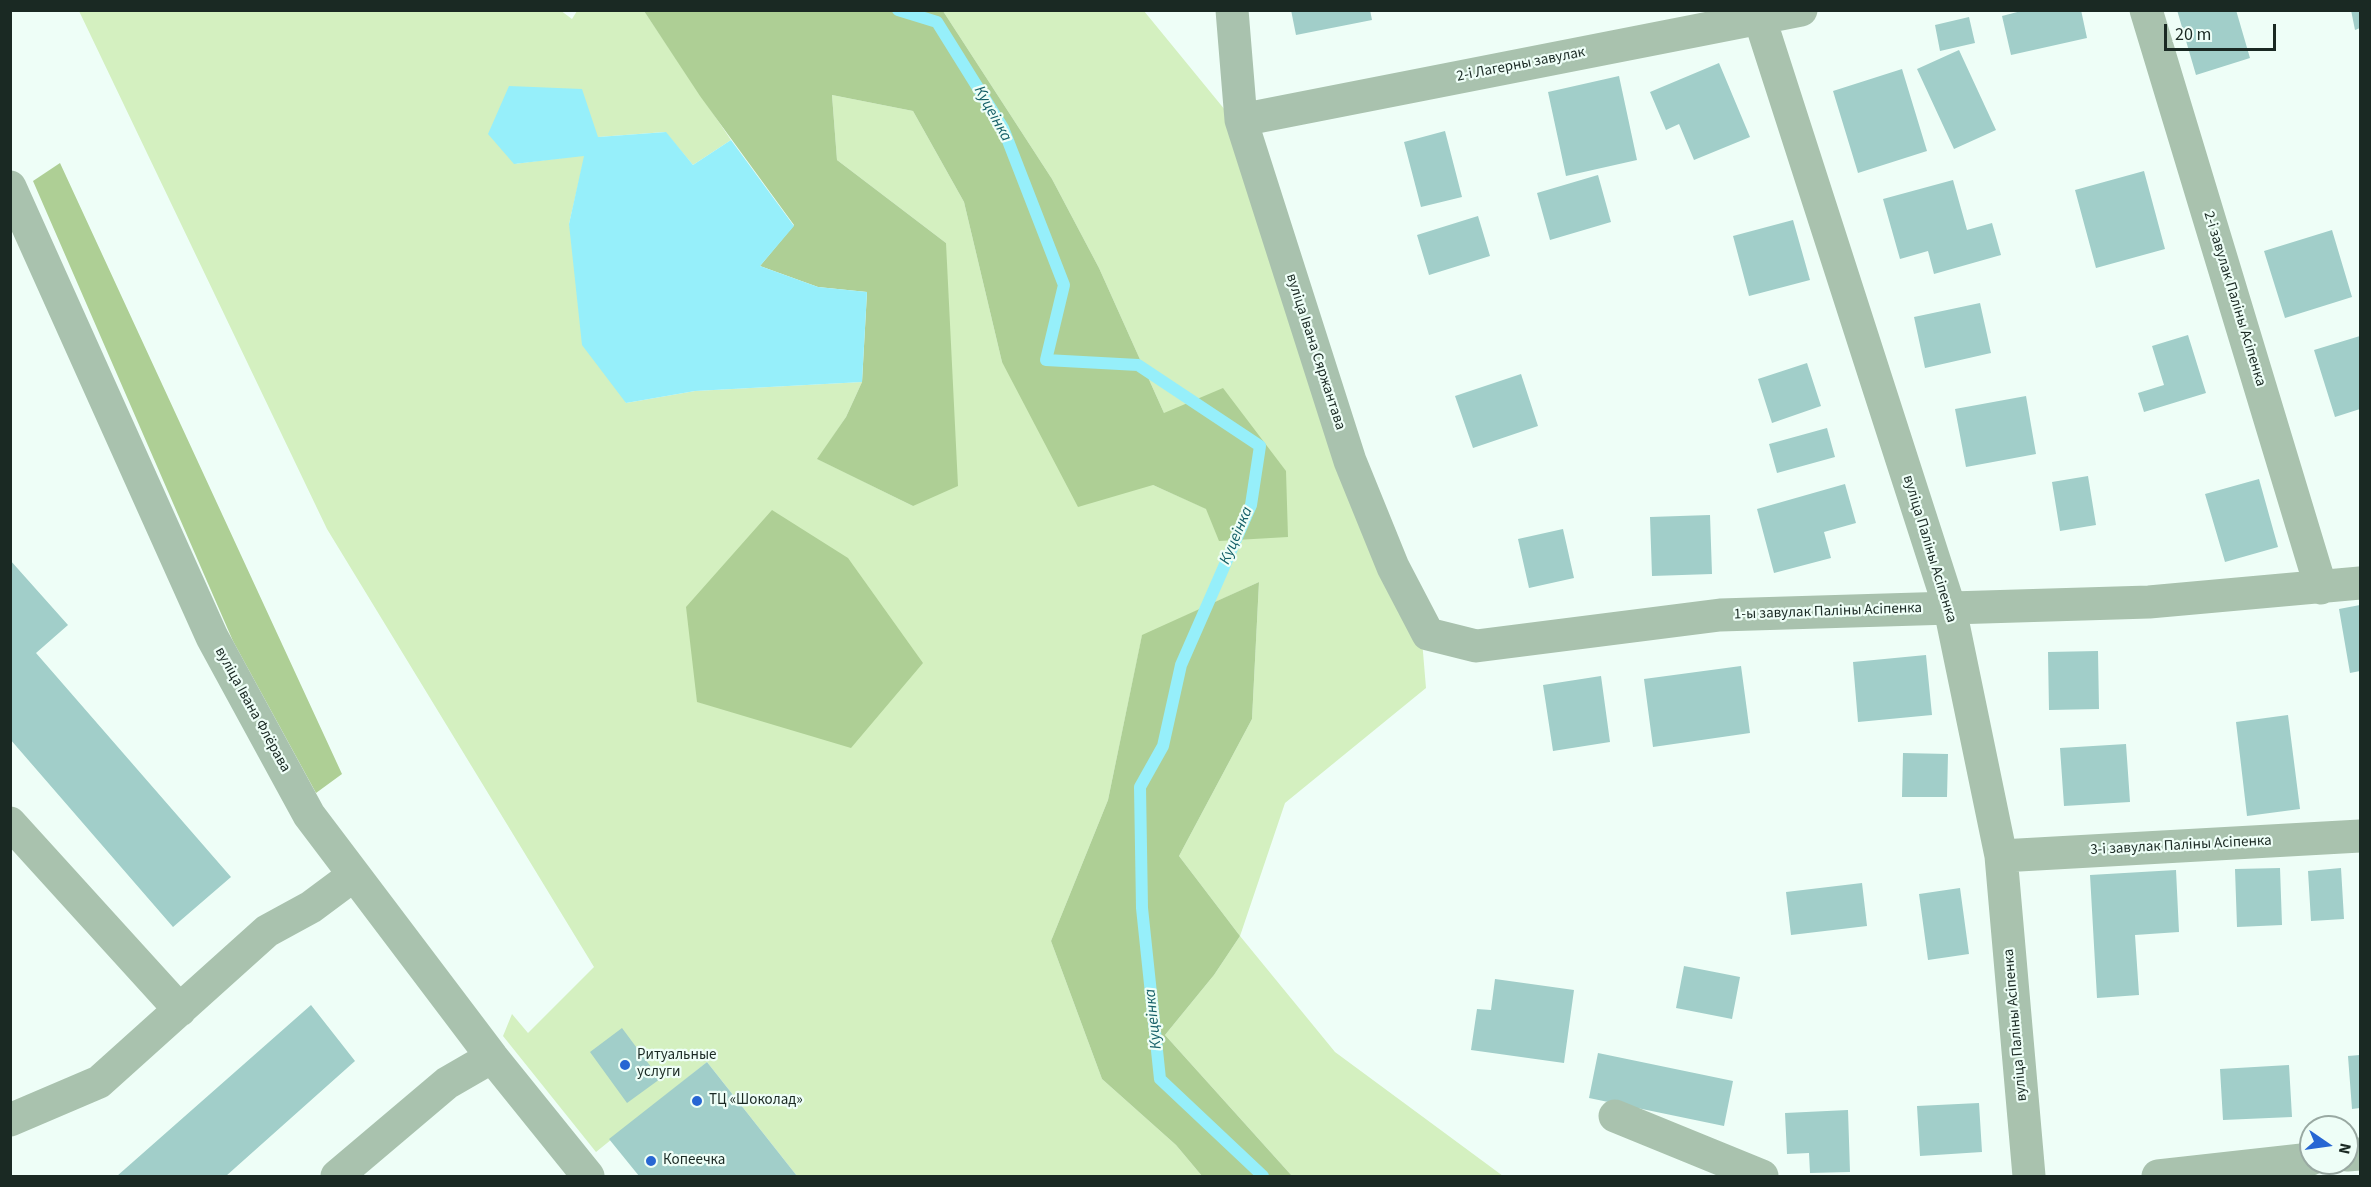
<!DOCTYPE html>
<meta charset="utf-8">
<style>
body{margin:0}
#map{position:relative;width:2371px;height:1187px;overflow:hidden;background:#eefef7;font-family:"Source Sans 3",sans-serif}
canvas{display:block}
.frame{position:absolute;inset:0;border:12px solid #1a2923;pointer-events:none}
.north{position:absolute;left:2299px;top:1115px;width:60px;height:60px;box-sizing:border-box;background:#eefef7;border:2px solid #99a9a2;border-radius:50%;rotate:103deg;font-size:16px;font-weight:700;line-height:24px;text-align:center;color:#1a2923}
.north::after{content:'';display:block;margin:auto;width:21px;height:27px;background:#2766d3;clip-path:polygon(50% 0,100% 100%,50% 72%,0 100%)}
.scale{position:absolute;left:2164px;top:24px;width:112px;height:27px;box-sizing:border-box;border:3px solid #1a2923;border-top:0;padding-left:8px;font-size:18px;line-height:21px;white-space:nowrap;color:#1a2923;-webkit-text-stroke:4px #eefef7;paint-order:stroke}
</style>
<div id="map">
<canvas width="2371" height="1187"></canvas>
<div class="frame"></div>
<div class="north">N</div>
<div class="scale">20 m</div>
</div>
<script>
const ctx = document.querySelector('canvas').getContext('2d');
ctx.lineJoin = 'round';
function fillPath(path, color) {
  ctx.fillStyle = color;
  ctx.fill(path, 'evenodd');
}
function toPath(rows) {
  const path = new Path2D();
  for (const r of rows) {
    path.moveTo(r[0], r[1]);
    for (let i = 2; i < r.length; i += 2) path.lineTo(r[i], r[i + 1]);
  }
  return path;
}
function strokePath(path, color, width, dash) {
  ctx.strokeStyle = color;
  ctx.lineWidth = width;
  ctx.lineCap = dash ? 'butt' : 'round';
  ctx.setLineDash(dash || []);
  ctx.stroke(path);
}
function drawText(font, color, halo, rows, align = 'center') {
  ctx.font = font + ' "Source Sans 3",sans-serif';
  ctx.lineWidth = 4.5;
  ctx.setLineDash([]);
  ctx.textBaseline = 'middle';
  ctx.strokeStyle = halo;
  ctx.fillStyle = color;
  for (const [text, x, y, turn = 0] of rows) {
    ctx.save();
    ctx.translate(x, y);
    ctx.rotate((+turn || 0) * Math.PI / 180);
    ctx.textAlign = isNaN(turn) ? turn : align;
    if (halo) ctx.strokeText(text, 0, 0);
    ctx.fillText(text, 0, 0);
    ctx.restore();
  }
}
fillPath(toPath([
 [560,10,572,19,577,11,644,11,731,140,693,165,665,132,598,137,514,164,585,155,569,224,626,403,695,391,862,382,846,417,818,459,913,506,946,243,837,160,832,95,913,111,964,202,1002,362,1153,485,1207,509,1288,537,1164,413,1099,268,1052,179,943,11,1144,11,1266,160,1348,423,1420,616,1426,688,1285,803,1240,936,1335,1052,1503,1176,1292,1176,1165,1035,1214,975,1240,936,1179,856,1252,719,1259,582,1142,636,1108,800,1051,941,1102,1079,1176,1145,1202,1176,797,1176,707,1062,596,1152,503,1036,512,1014,528,1033,594,967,327,529,79,11]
]), '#d4f0c0');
fillPath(toPath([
 [644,11,943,11,1052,179,1099,268,1164,413,1223,388,1286,471,1288,537,1219,541,1206,509,1153,485,1078,507,1002,362,964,202,913,111,832,95,837,160,946,243,958,486,913,506,817,459,846,417,862,382,867,292,818,287,760,266,794,225,700,96],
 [60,163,342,774,316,793,233,641,33,181],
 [772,510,848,558,923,663,851,748,697,702,686,607],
 [1259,582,1252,719,1179,856,1240,936,1214,975,1165,1035,1292,1176,1202,1176,1176,1145,1102,1079,1051,941,1108,800,1142,635]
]), '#aecf95');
fillPath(toPath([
 [509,86,582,89,598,137,666,132,693,165,731,140,794,226,760,266,818,287,867,292,862,382,695,391,626,403,582,345,569,224,584,156,514,164,488,134]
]), '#96effa');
strokePath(toPath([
 [898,10,937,22,1003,128,1064,285,1046,360,1138,365,1260,446,1251,505,1181,665,1163,746,1140,787,1142,908,1160,1079,1263,1176]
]), '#96effa', 12);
fillPath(toPath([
 [1291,10,1370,10,1372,20,1296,35],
 [2025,10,2081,10,2087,38,2011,55,2002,16],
 [2177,10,2236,10,2250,58,2196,75],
 [2351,10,2360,10,2360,28,2355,30],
 [1969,17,1975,43,1940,51,1935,25],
 [1959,50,1996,130,1954,149,1917,69],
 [1719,63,1750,137,1694,160,1679,124,1666,130,1650,92],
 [1902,69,1927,151,1858,173,1833,91],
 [1619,76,1637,160,1566,176,1548,92],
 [1445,131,1462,197,1421,207,1404,142],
 [2144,171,2165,249,2096,268,2075,190],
 [1598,175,1611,222,1550,240,1537,193],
 [1953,180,1967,230,1992,223,2001,255,1934,274,1928,251,1900,259,1883,199],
 [1478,216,1490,256,1429,275,1417,235],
 [1793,220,1810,280,1749,296,1733,236],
 [2332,230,2352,297,2285,318,2264,251],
 [1980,303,1991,353,1925,368,1914,317],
 [2188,335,2206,393,2144,412,2138,393,2164,385,2152,346],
 [2360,336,2360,409,2335,417,2314,350],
 [1807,363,1821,406,1772,423,1758,379],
 [1521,374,1538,426,1473,448,1455,396],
 [2026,396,2036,454,1966,467,1955,409],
 [1827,428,1835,457,1777,473,1769,444],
 [2088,476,2096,525,2060,531,2052,482],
 [2259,479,2278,547,2225,562,2205,494],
 [1845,484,1856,523,1824,532,1831,558,1774,573,1757,509],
 [1710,515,1712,574,1652,576,1650,517],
 [1563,529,1574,578,1529,588,1518,539],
 [10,560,68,625,36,653,231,877,173,927,10,739],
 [2360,605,2360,671,2350,673,2339,609],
 [2098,651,2099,709,2049,710,2048,652],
 [1926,655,1932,715,1858,722,1853,662],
 [1741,666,1750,733,1653,747,1644,679],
 [1601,676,1610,742,1553,751,1543,685],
 [2288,715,2300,809,2247,816,2236,722],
 [2126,744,2130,802,2064,806,2060,748],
 [1903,753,1948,754,1947,797,1902,797],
 [2280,868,2282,925,2237,927,2235,869],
 [2341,868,2344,919,2311,921,2308,871],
 [2176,870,2179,932,2135,935,2139,995,2097,998,2090,875],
 [1862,883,1867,926,1791,935,1786,892],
 [1960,888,1969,954,1928,960,1919,894],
 [1684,966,1740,977,1732,1019,1676,1008],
 [1495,979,1574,990,1564,1063,1471,1050,1477,1009,1491,1010],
 [311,1005,355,1061,226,1176,117,1176],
 [622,1028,660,1079,627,1103,590,1052],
 [1598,1053,1733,1081,1724,1126,1589,1098],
 [2360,1055,2360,1108,2352,1109,2348,1056],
 [707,1062,797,1176,639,1176,609,1139],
 [2289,1065,2292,1117,2223,1120,2220,1069],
 [1979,1103,1982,1152,1920,1156,1917,1106],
 [1848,1110,1850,1172,1810,1173,1809,1153,1787,1154,1785,1113]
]), '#a1cec9');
strokePath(toPath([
 [1232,10,1241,120,1350,461,1393,567,1428,634,1476,646,1720,615,2149,602,2360,583],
 [1757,10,1950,609,2001,856,2029,1176],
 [2146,10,2321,588],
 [1241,120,1801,10],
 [10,187,212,637,309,815,492,1057,588,1176],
 [10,823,180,1010],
 [2001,856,2360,836],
 [1615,1116,1762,1176],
 [10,1120,99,1082,267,931,311,907,354,875],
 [2347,1155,2360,1154],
 [337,1176,447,1083,492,1057],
 [2158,1176,2311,1159]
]), '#a9c2ae', 33);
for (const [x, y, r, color] of [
 [625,1065,6,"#2766d3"],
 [697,1101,6,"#2766d3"],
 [651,1161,6,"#2766d3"]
]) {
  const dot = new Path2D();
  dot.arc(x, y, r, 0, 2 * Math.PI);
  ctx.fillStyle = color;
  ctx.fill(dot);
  strokePath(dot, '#eefef7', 2);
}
drawText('15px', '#1a2923', '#eefef7', [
 ["2-і Лагерны завулак",1521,65,-11],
 ["2-і завулак Паліны Асіпенка",2234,299,73],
 ["вуліца Івана Сяржантава",1315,352,72],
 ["вуліца Паліны Асіпенка",1929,549,73],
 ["1-ы завулак Паліны Асіпенка",1828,612,-2],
 ["вуліца Івана Флёрава",252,710,61],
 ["3-і завулак Паліны Асіпенка",2181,846,-3],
 ["вуліца Паліны Асіпенка",2016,1025,-95]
]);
drawText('15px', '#1a2923', '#eefef7', [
 ["Ритуальные",637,1056],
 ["услуги",637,1073],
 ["ТЦ «Шоколад»",709,1101],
 ["Копеечка",663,1161]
], 'left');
drawText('italic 16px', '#156068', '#eefef7', [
 ["Куцеінка",992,114,61],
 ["Куцеінка",1237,536,-67],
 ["Куцеінка",1154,1019,-96]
]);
</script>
